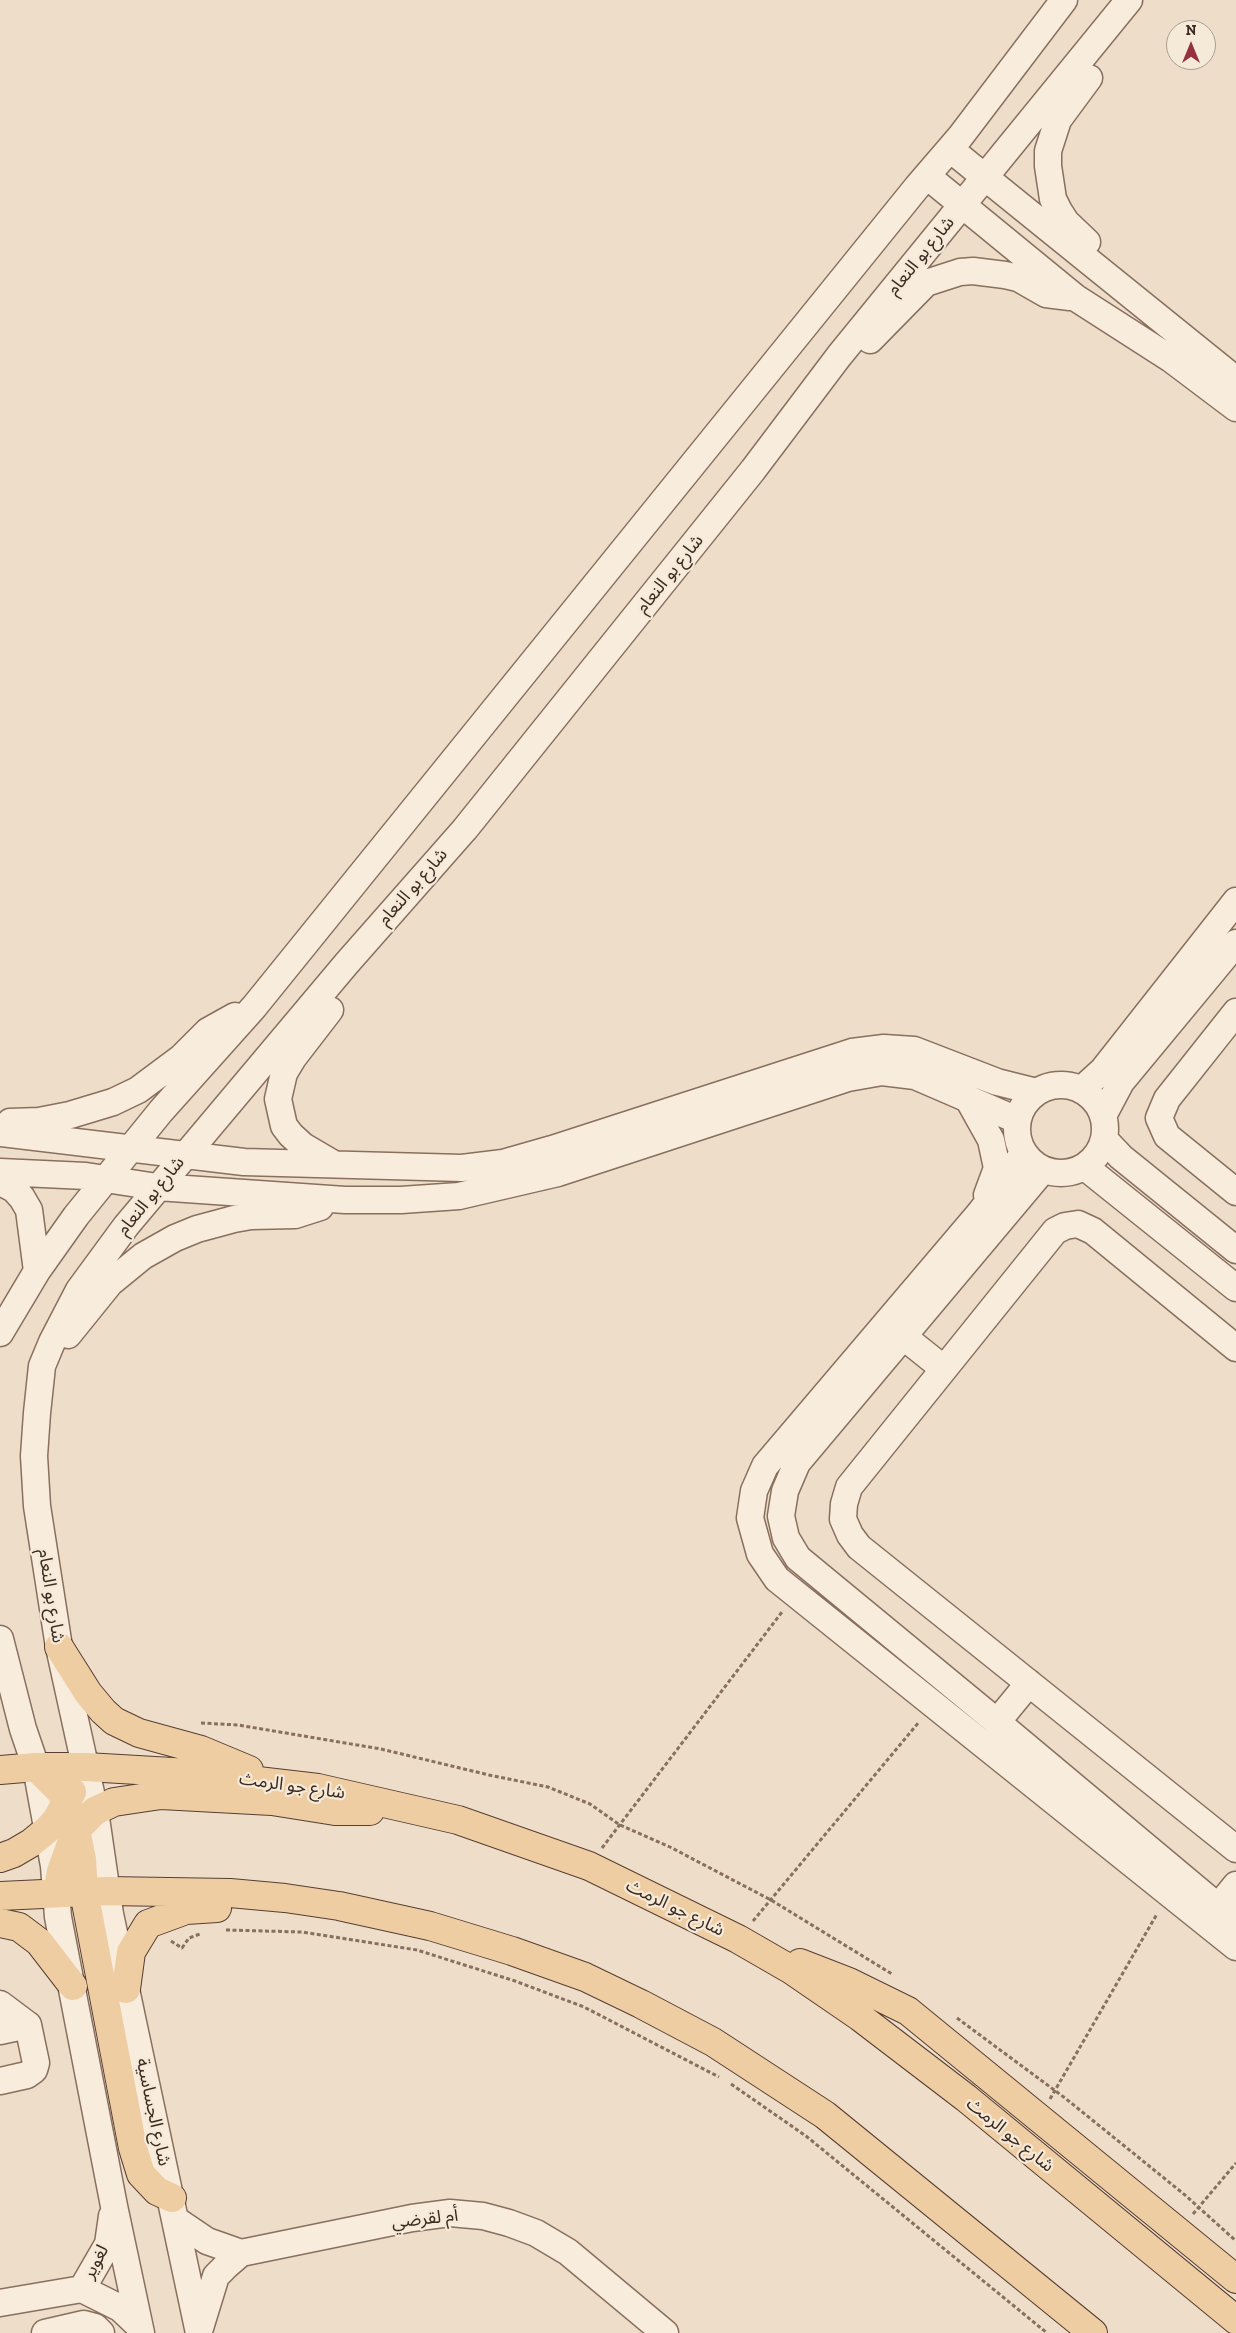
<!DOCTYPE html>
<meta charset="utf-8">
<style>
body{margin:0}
#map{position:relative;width:1236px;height:2333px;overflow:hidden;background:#edddc9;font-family:"Zilla Slab",serif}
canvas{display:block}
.north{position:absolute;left:1166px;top:20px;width:50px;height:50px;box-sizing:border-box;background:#f5e9d8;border:1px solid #aa9d8f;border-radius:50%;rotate:0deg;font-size:14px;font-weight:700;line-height:20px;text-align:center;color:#3a2a21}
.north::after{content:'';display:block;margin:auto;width:18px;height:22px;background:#95313f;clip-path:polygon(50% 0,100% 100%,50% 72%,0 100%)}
</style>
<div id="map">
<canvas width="1236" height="2333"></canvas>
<div class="north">N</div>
</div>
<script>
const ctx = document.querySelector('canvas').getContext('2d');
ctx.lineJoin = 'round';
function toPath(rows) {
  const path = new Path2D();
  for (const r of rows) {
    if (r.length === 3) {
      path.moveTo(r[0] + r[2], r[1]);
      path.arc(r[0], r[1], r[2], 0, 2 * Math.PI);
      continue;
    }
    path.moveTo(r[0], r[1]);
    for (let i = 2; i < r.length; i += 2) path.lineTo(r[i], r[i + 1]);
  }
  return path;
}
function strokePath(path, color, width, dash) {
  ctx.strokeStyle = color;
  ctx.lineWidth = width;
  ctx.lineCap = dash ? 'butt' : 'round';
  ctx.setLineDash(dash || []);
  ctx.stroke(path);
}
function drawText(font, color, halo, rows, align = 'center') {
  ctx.font = font + ' "Zilla Slab","Noto Sans Arabic",serif';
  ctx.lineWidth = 4.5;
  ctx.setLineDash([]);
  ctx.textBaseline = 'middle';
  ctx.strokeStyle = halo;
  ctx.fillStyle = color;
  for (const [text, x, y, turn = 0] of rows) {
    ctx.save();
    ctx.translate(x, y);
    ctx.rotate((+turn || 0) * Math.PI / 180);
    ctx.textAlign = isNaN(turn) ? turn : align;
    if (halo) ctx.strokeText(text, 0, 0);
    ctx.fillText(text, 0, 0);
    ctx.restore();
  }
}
const minor = toPath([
 [950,149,1236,380],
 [927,176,1076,298,1171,359,1236,408],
 [1087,242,1066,222,1059,211,1053,199,1048,166,1048,151,1058,120,1089,78],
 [870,340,926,283,960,272,973,271,1005,275,1018,278,1046,294,1070,297],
 [330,1010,293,1058,284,1073,278,1099,284,1126,291,1135,303,1146,332,1163],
 [1236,1012,1167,1099,1159,1118,1167,1136,1236,1192],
 [1061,1129,44],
 [1081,1090,1103,1070,1236,901],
 [967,1097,991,1140,997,1168,987,1195],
 [1103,1116,1121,1082,1236,943],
 [10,1122,39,1121,70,1115,113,1102,138,1090,181,1058,208,1031,235,1016],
 [0,1133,244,1162,462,1168,503,1163,552,1149,852,1052,884,1048,914,1050,997,1082,1037,1092],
 [1104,1139,1121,1157,1236,1250],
 [1023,1153,1008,1177,979,1214,765,1466,754,1491,750,1518,760,1554,777,1579,1236,1947],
 [1085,1167,1236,1288],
 [1043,1170,797,1463,785,1491,781,1516,786,1538,798,1558,997,1722,1236,1922],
 [0,1172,86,1176,157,1187,345,1200,401,1200,459,1196,558,1173,848,1078,882,1072,915,1076,1017,1120],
 [0,1182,14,1189,22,1198,29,1210,37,1271],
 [0,1333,37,1271,76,1216,161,1111,254,1007,917,187,960,137,1064,0],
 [68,1335,110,1283,143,1256,175,1238,197,1229,234,1219,251,1216,295,1215,320,1207],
 [904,1337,944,1369],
 [1236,1348,1093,1231,1078,1224,1065,1226,1055,1231,849,1487,844,1504,843,1519,850,1535,859,1547,1236,1849],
 [0,1639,23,1729,36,1767,54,1866,58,1917,114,2206,141,2333],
 [997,1722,1029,1683],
 [1218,1907,1236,1885],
 [0,2004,28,2025,36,2063,34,2070,27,2075,0,2081],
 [0,2031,28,2025],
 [176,2220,207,2241,241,2253],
 [82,2289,108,2244,112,2216],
 [0,2303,82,2289,120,2308,137,2324],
 [200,2328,216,2276,226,2266,241,2253,412,2218,450,2213,483,2216,509,2223,536,2233,568,2252,665,2333],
 [45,2333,84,2324,95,2327,101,2333],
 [199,2333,110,1914,95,1811,59,1647,37,1506,34,1456,37,1413,42,1366,52,1342,79,1290,126,1226,347,963,465,829,753,470,839,356,1129,0]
]);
const major = toPath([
 [59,1647,88,1693,103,1711,114,1721,139,1733,201,1750,249,1770],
 [36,1767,60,1791,67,1802,76,1830,82,1859,84,1892,133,2148,141,2174,157,2191,172,2198],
 [0,1770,36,1767,86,1767,189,1773,318,1788,458,1820,589,1866,738,1939,790,1969,860,2017,966,2098,1236,2320],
 [0,1858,14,1853,31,1843,48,1829,56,1820,72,1792],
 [57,1893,61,1871,76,1830,95,1811,114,1802,161,1795,272,1801,335,1811,370,1811],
 [0,1896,107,1891,230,1893,285,1898,339,1906,430,1926,512,1951,585,1977,641,2004,713,2042,825,2115,1093,2333],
 [0,1923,19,1927,39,1942,73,1986],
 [800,1963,849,1982,908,2011,1236,2279],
 [126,1989,131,1952,148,1924,186,1910,217,1908]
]);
strokePath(minor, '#896f5e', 29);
strokePath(major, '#573e32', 30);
strokePath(toPath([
 [201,1723,238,1725,381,1749,489,1775,548,1787,590,1804,620,1825,670,1847,771,1900,892,1974],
 [602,1848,782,1612],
 [753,1921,919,1722],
 [226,1930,302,1932,417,1950,515,1981,584,2007,719,2077],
 [171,1941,182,1948,189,1938,200,1934],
 [957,2018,1065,2098,1185,2195,1236,2241],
 [731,2084,806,2136,1047,2333],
 [1050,2099,1157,1914],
 [1193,2214,1236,2163]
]), '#896f5e', 3, [4, 2.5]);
strokePath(minor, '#f8ecdc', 26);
strokePath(major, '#eecda3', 28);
drawText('18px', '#3a2a21', '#f5e9d8', [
 ["شارع بو النعام",921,256,-51],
 ["شارع بو النعام",670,574,-51],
 ["شارع بو النعام",413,887,-49],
 ["شارع بو النعام",151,1196,-51],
 ["شارع بو النعام",51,1596,81],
 ["شارع جو الرمث",292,1786,8],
 ["شارع جو الرمث",675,1908,26],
 ["شارع الجساسية",153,2112,78],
 ["شارع جو الرمث",1010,2135,39],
 ["أم لقرضي",425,2219,-6],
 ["لغوير",96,2262,-62]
]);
</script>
